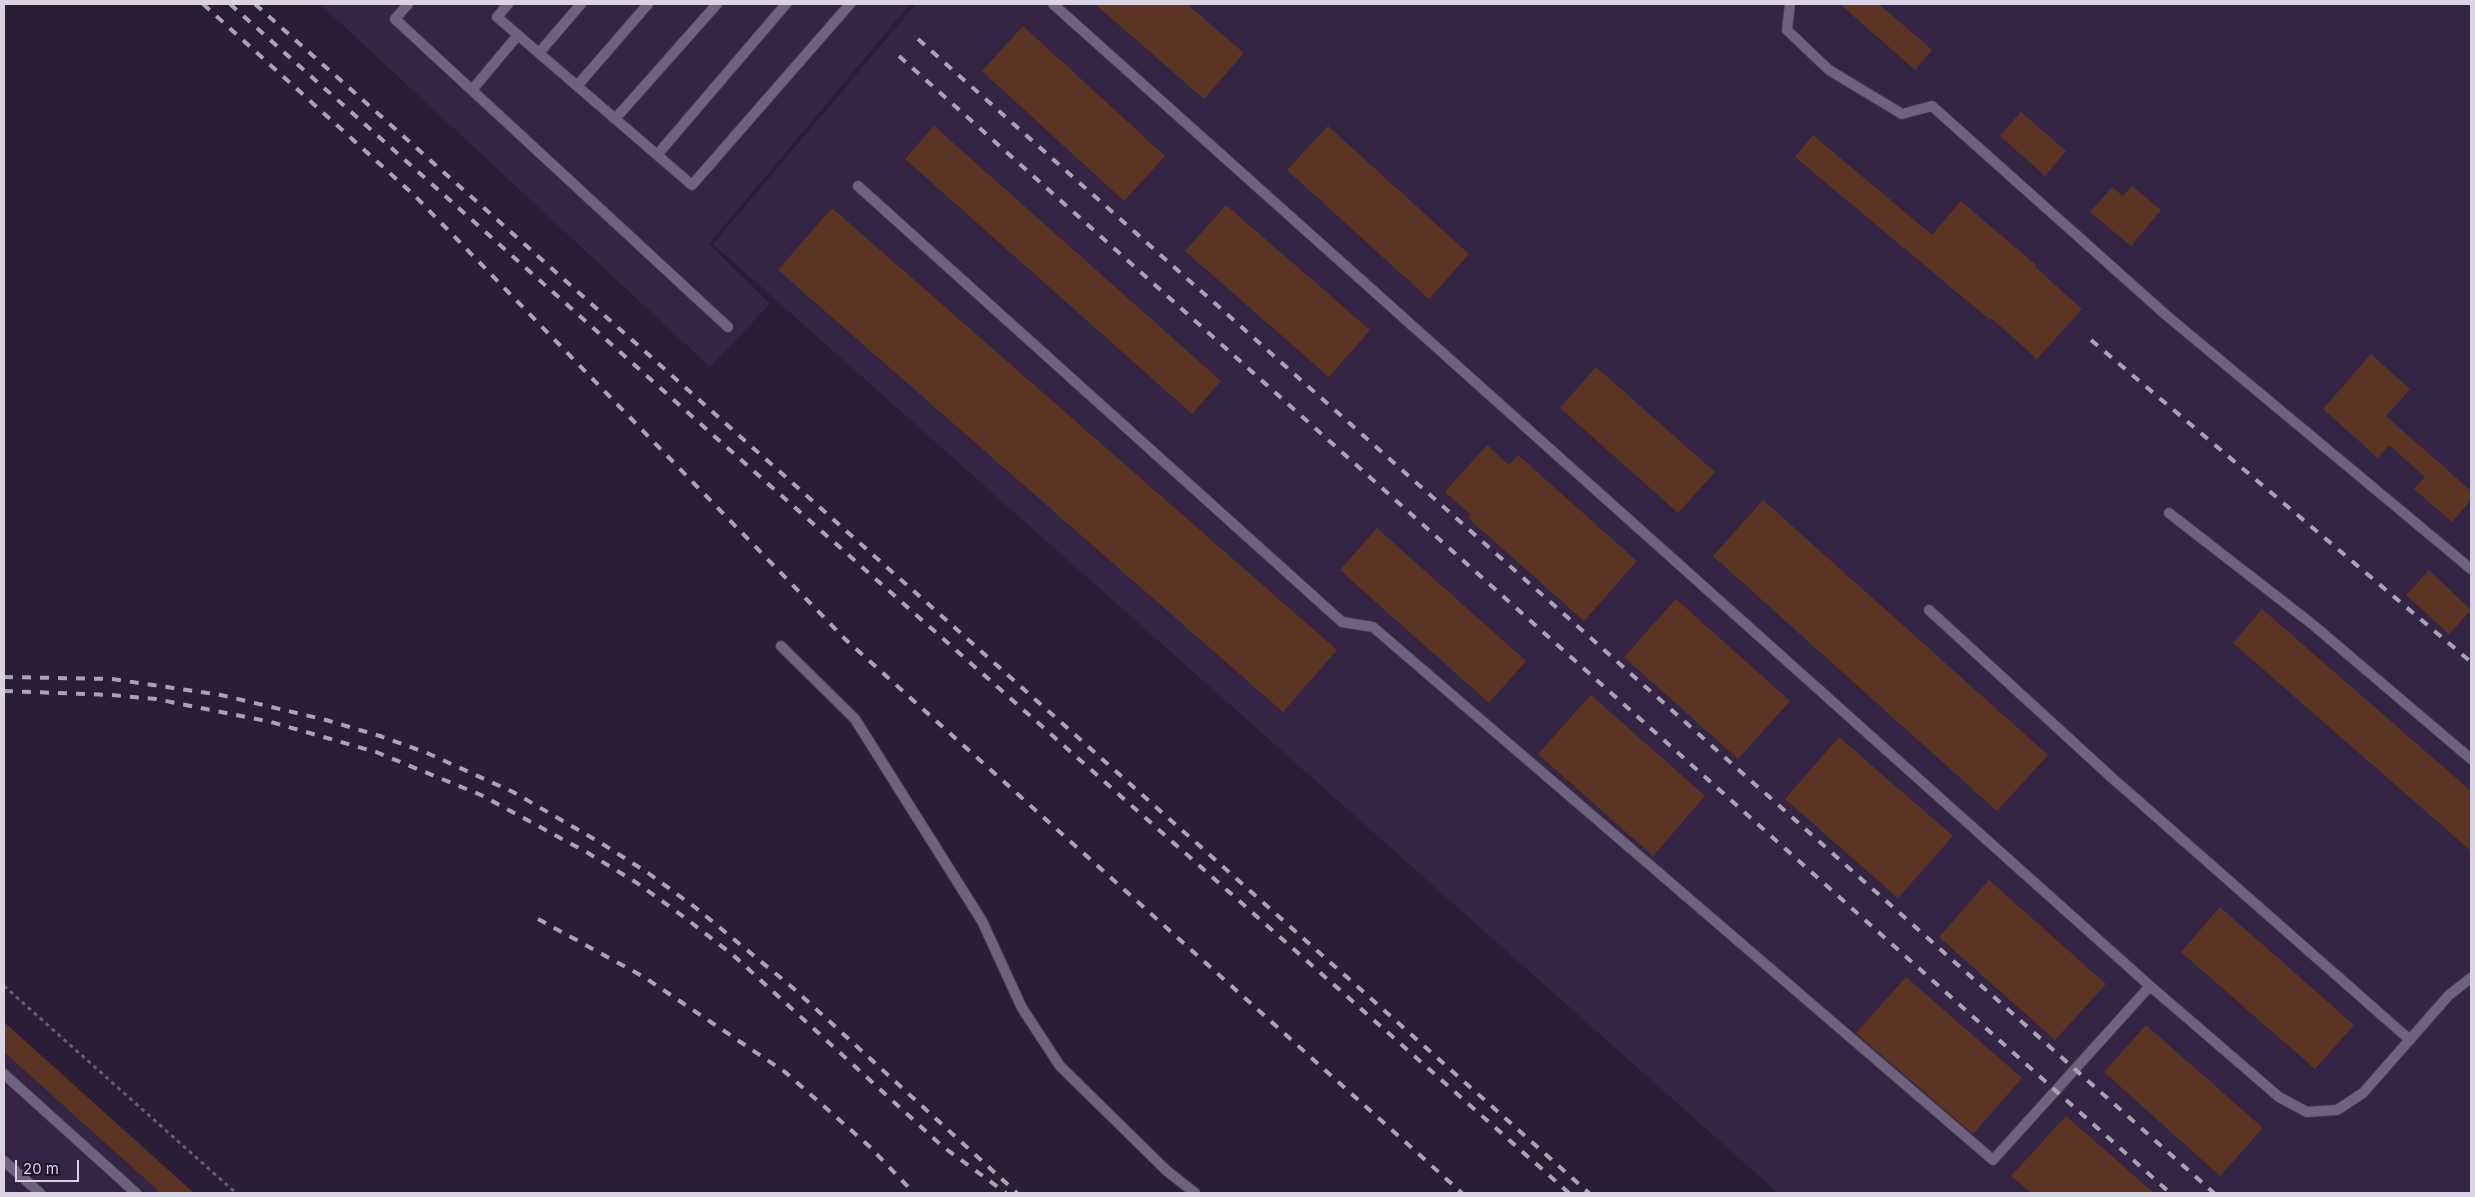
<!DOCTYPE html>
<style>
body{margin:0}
#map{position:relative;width:2475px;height:1197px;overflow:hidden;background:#291e36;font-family:Inter,sans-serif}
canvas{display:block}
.frame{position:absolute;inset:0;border:5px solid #dad3e3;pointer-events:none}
.scale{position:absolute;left:15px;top:1160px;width:64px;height:22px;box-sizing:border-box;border:2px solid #dad3e3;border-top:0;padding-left:6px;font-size:15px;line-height:18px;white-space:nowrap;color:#dad3e3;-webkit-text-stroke:4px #1f142b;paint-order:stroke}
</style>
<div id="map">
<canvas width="2475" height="1197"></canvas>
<div class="frame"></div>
<div class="scale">20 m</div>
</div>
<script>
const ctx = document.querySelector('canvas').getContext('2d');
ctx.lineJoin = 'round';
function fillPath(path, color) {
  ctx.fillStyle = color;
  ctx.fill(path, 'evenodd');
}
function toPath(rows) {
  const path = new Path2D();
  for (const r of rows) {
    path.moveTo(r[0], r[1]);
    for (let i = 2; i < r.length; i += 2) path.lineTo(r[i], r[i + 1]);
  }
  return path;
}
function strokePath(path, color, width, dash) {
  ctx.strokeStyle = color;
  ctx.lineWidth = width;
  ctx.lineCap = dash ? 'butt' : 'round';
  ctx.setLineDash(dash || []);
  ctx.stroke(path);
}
fillPath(toPath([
 [320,4,910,4,709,244,770,304,710,367],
 [916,4,2471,4,2471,1193,1778,1193,713,244],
 [4,1024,190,1193,4,1193]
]), '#332543');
fillPath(toPath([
 [1095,4,1187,4,1244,53,1204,99],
 [1840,4,1879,4,1932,50,1915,70],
 [1023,26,1165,156,1124,201,982,71],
 [2021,112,2066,151,2045,176,2000,136],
 [934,126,1221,381,1192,414,905,159],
 [1328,126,1469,254,1429,299,1287,170],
 [1813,135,1932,235,1961,201,2036,265,2035,267,2082,309,2037,359,1991,318,1990,320,1795,157],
 [2132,186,2161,210,2131,246,2090,212,2112,187,2123,196],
 [1226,205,1370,330,1329,377,1185,251],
 [832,208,1337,650,1283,712,778,270],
 [2371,354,2410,389,2386,416,2471,491,2471,500,2452,522,2414,489,2425,477,2389,445,2378,458,2323,409],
 [1596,367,1715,472,1678,513,1560,408],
 [1487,445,1509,465,1518,455,1637,561,1584,621,1468,518,1471,515,1445,492],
 [1763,500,2048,755,1997,811,1713,556],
 [1377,528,1526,661,1489,703,1340,570],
 [2429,570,2471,610,2449,634,2406,595],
 [1676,599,1790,701,1738,759,1624,657],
 [2262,609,2471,791,2471,851,2233,643],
 [1591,695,1705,796,1653,856,1538,754],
 [1839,737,1953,836,1898,898,1785,799],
 [1989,880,2106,984,2055,1040,1939,937],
 [2220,907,2354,1025,2315,1069,2181,952],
 [1906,977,2022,1078,1973,1134,1856,1033],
 [4,1022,194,1193,161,1193,4,1052],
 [2146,1025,2263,1128,2220,1176,2104,1072],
 [2066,1116,2154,1193,2031,1193,2011,1176]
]), '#5b3424');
const service = toPath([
 [408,4,395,19,728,327],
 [508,4,497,17,692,185,850,4],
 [1053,4,2150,986],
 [1790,4,1787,30,1829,70,1902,114,1932,106,2166,315,2471,569],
 [539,53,581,4],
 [577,86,648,4],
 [472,90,518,35],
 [615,119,717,4],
 [657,155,786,4],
 [858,186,1342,622,1373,627,1993,1160,2150,986,2279,1097,2307,1112,2337,1110,2363,1093,2449,995,2471,978],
 [2169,513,2312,624,2471,759],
 [1929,610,2110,776,2410,1040],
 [781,646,855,719,982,921,1022,1008,1060,1066,1167,1171,1195,1193],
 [4,1074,136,1193],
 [4,1161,40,1193]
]);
strokePath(service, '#42384c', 12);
strokePath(toPath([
 [4,986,236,1193]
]), '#675d73', 3, [4, 4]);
strokePath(service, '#6e627e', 10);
strokePath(toPath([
 [203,4,414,195,846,640,1462,1193],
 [230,4,722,443,1569,1193],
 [255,4,1589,1193],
 [918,39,2214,1193],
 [899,56,2170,1193],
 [2091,340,2471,662],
 [4,677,112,679,221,695,326,720,380,736,427,753,513,792,601,843,648,873,696,908,793,988,1017,1193],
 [4,691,111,695,156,699,271,722,376,752,481,795,588,853,637,883,684,917,733,955,942,1146,1006,1193],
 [538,919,644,977,785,1072,869,1146,914,1193]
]), '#aba3b5', 4, [9, 9]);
</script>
